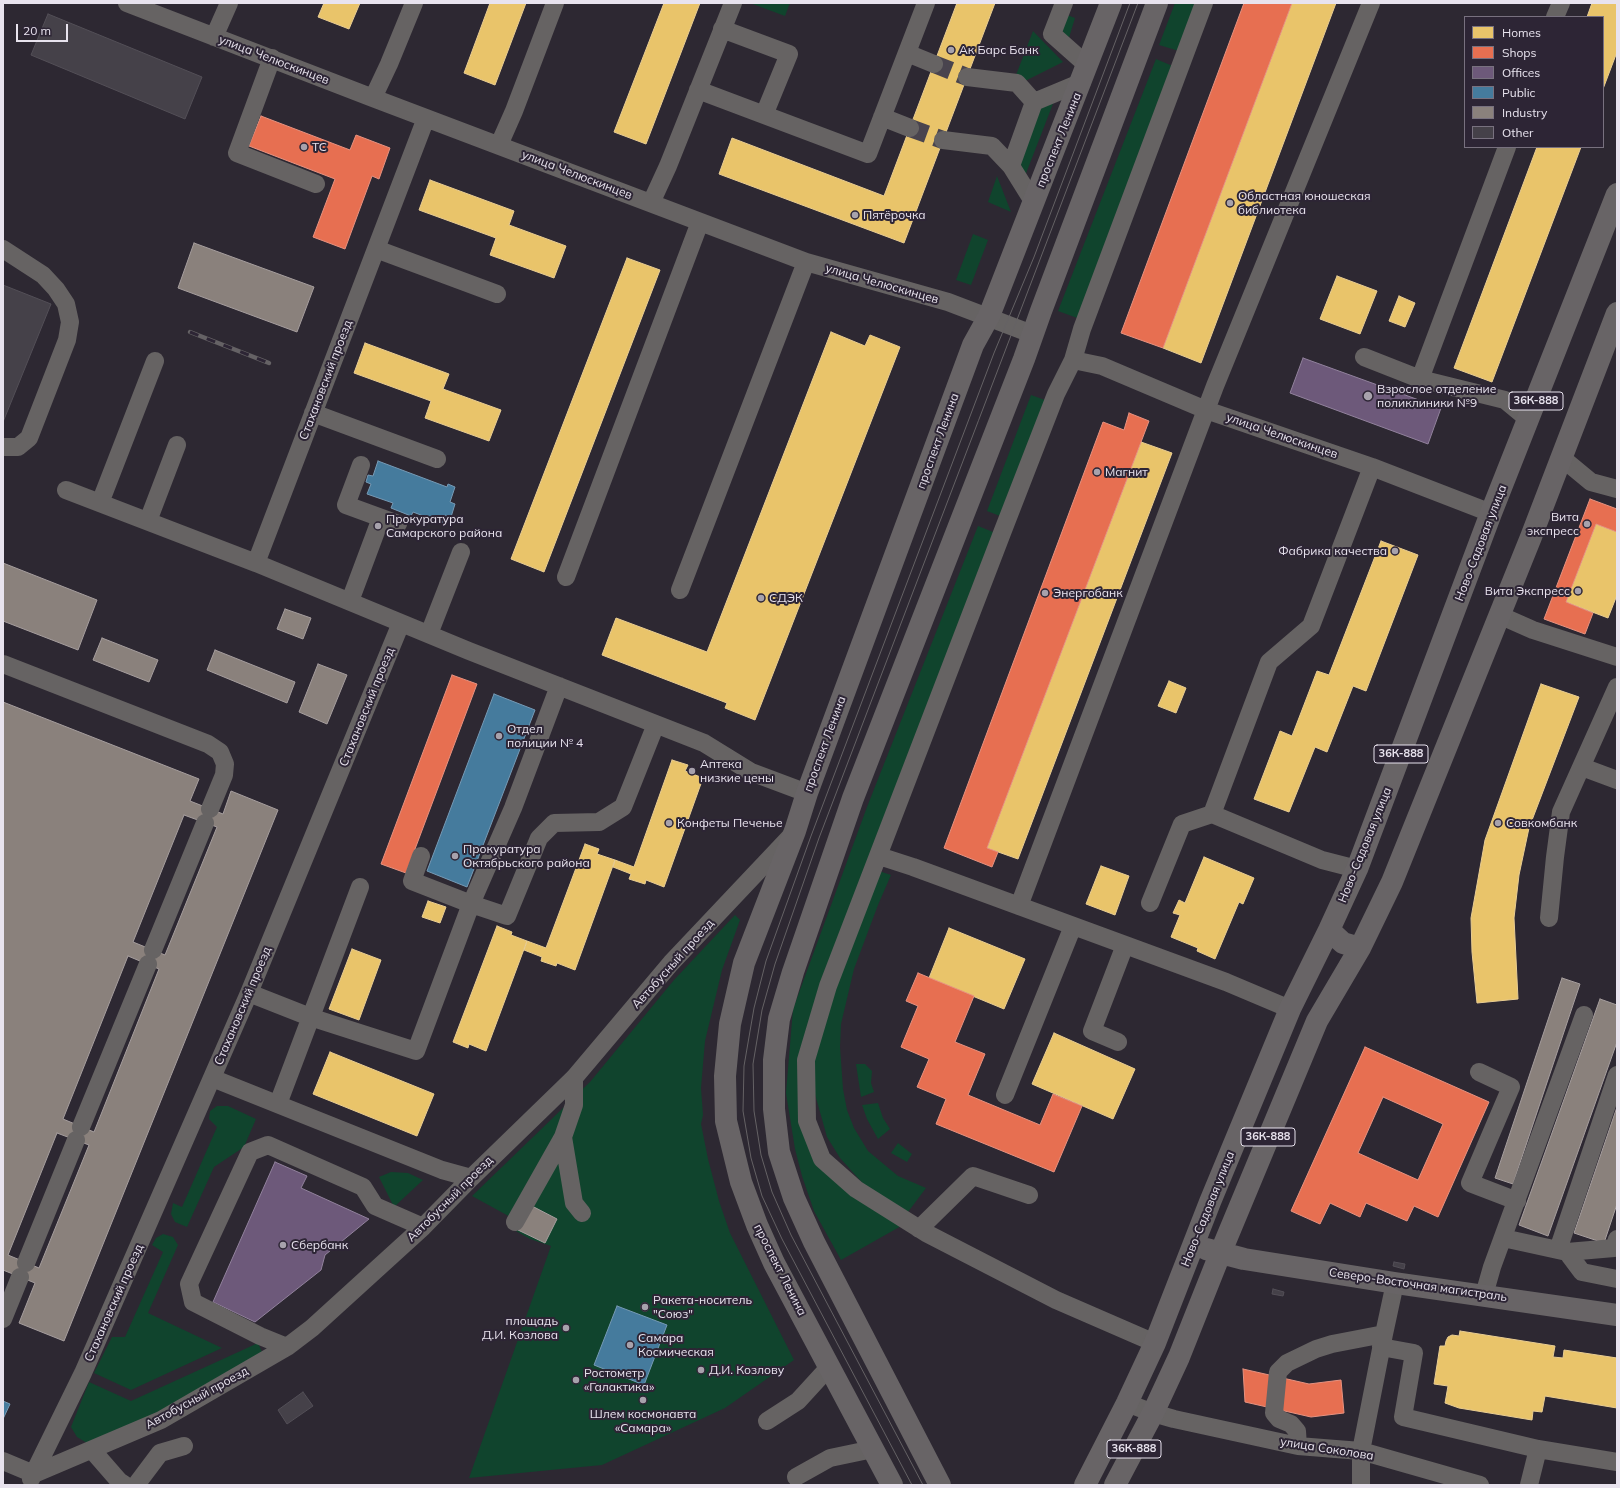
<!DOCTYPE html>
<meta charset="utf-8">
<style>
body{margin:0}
#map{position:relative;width:1620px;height:1488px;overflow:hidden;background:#2d2832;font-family:Mulish,sans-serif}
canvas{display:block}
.frame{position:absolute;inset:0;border:4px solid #e8e3ee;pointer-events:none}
.legend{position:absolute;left:1464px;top:16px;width:140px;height:132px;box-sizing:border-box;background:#2d2535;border:1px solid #78717f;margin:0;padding:5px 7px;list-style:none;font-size:12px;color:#e8e3ee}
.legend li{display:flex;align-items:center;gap:8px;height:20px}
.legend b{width:20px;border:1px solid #78717f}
.scale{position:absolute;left:16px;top:24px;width:52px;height:18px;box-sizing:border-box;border:2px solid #e8e3ee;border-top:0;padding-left:5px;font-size:12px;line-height:14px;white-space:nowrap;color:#e8e3ee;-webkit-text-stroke:3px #2d2535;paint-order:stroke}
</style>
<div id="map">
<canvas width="1620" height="1488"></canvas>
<div class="frame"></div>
<ul class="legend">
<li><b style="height:11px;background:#e9c46a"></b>Homes</li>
<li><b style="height:11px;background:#e76f51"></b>Shops</li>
<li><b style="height:11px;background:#6d597a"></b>Offices</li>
<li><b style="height:11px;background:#457b9d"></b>Public</li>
<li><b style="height:11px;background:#8a817c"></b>Industry</li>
<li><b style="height:11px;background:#454149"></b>Other</li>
</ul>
<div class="scale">20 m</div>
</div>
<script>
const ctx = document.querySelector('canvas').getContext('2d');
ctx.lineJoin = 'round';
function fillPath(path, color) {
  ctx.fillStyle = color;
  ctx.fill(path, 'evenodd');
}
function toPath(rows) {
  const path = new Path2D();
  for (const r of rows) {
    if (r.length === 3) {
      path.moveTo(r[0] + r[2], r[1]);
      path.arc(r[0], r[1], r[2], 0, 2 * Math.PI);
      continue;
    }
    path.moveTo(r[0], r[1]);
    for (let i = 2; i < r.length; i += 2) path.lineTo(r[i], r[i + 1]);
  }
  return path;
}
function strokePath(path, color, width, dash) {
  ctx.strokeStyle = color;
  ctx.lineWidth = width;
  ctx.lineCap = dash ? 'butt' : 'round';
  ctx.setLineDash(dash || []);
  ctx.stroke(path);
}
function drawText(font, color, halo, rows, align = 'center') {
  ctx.font = font + ' Mulish,sans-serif';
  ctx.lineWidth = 4;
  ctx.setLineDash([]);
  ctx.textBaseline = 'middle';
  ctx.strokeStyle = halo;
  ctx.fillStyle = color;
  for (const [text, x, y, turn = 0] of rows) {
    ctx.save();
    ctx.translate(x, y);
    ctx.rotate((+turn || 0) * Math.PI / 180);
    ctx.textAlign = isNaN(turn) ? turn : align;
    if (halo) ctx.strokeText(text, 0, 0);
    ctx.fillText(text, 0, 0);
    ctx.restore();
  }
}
fillPath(toPath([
 [750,3,790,3,785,16],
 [1175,3,1197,3,1179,51,1159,45],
 [1062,13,1075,18,1068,41,1063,41],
 [1033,31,1063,62,1011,88],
 [1156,59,1175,67,1080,319,1058,311],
 [1056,96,1025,176,1020,162,1043,99],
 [997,176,1011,212,988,202],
 [973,234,988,240,971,285,956,280],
 [1031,395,1045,400,1000,516,987,511],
 [978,526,998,534,810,1025,807,1110,830,1165,910,1221,841,1260,814,1211,802,1176,795,1149,786,1093,793,1009,867,807],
 [879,871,891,875,878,905,854,969,841,1024,840,1047,843,1089,847,1110,854,1128,868,1151,898,1176,926,1188,908,1212,868,1189,840,1158,827,1137,813,1087,815,1049,826,1009],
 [735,915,740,920,722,970,705,1041,701,1088,703,1115,701,1124,708,1159,719,1201,730,1233,794,1360,725,1408,602,1465,469,1478,551,1246,530,1239,514,1230,514,1219,472,1196,590,1082,674,980],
 [856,1064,865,1064,872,1071,871,1083,874,1092,861,1097],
 [878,1103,883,1118,890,1129,878,1139,867,1119,862,1105],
 [217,1106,228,1106,256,1119,244,1147,214,1167,187,1227,175,1222,171,1214,173,1203,182,1207,217,1127,209,1119,210,1111],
 [898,1143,912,1154,907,1162,891,1153],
 [391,1172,408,1173,423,1180,394,1207,379,1177],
 [163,1234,173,1237,178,1245,148,1313,222,1348,131,1390,94,1373,112,1337,125,1337,163,1252,152,1245,156,1238],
 [258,1343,262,1352,259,1363,99,1442,87,1443,77,1437,71,1427,89,1382,131,1401]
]), '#10442d');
const homes = toPath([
 [324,3,360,3,349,29,318,17,324,3],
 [490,3,526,3,495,85,464,73,490,3],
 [664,3,700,3,646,144,614,132,664,3],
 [957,3,995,3,904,243,719,174,732,138,884,196,957,3],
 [1292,3,1336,3,1201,363,1163,348,1292,3],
 [1592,3,1617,3,1617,52,1603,89,1603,17,1587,17,1592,3],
 [1537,147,1581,147,1492,382,1454,368,1537,147],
 [430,180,514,211,509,225,566,246,554,278,490,255,496,238,419,210,430,180],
 [627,258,660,270,544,572,511,559,627,258],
 [1337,276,1377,291,1360,334,1320,319,1337,276],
 [1399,296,1415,303,1405,327,1389,321,1399,296],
 [831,332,865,346,870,335,900,347,755,720,725,708,727,703,602,655,616,618,707,652,831,332],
 [365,343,449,374,443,389,501,410,489,441,425,418,431,401,354,373,365,343],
 [1141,442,1172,453,1018,859,987,848,1141,442],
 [1596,524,1617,532,1617,595,1608,618,1566,602,1596,524],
 [1381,541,1418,555,1366,691,1353,686,1327,752,1315,747,1289,812,1254,799,1280,731,1292,736,1317,671,1329,675,1381,541],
 [1169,681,1186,688,1176,713,1158,706,1169,681],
 [1541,684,1579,697,1529,828,1519,875,1514,918,1518,999,1477,1003,1472,952,1471,918,1485,840,1541,684],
 [672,760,688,765,685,771,703,778,664,887,646,880,645,884,629,879,631,874,613,867,615,860,634,867,672,760],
 [585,844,599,849,597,854,615,860,575,970,557,963,556,966,541,961,542,957,524,950,527,941,546,948,585,844],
 [1204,857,1254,878,1243,904,1239,902,1215,959,1197,951,1198,948,1171,937,1180,915,1173,913,1179,900,1185,903,1204,857],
 [1101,866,1129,876,1115,915,1086,904,1101,866],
 [428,901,446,907,440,923,422,917,428,901],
 [497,926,512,932,511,935,527,941,486,1051,469,1044,468,1048,453,1042,497,926],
 [949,928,1025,959,1004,1009,929,978,949,928],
 [352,949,381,960,359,1020,329,1009,352,949],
 [1054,1033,1135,1069,1113,1119,1032,1084,1054,1033],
 [330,1052,434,1094,417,1136,313,1094,330,1052],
 [1460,1331,1555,1346,1553,1357,1563,1358,1564,1350,1617,1358,1617,1408,1545,1396,1542,1412,1533,1411,1532,1420,1459,1408,1445,1403,1448,1386,1434,1384,1440,1346,1445,1346,1446,1341,1448,1337,1452,1335,1459,1336,1460,1331]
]);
fillPath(homes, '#e9c46a');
strokePath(homes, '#e9cd92', 1);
const shops = toPath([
 [1244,3,1292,3,1163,348,1121,333,1244,3],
 [261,116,350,150,356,135,390,148,379,179,372,176,345,249,313,237,335,179,249,146,261,116],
 [1129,413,1149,421,987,848,998,852,992,867,944,848,1103,422,1124,430,1129,413],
 [1590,499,1617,509,1617,532,1596,524,1566,602,1593,613,1585,634,1544,619,1590,499],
 [452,675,477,684,406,873,381,864,452,675],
 [918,973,974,996,955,1042,985,1054,968,1095,1040,1125,1053,1094,1082,1106,1054,1172,936,1124,946,1099,917,1087,929,1059,901,1047,918,1006,906,1001,918,973],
 [1365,1047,1489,1102,1438,1217,1414,1206,1407,1221,1366,1203,1360,1217,1330,1203,1320,1224,1291,1211,1365,1047],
 [1383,1097,1443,1124,1418,1180,1358,1153,1383,1097],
 [1243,1369,1309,1384,1341,1380,1344,1413,1311,1417,1245,1402,1243,1369]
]);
fillPath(shops, '#e76f51');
strokePath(shops, '#e79280', 1);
const offices = toPath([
 [1303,358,1441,408,1428,444,1290,393,1303,358],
 [275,1162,307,1176,301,1188,369,1219,325,1255,321,1270,255,1322,213,1302,275,1162]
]);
fillPath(offices, '#6d597a');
strokePath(offices, '#92829d', 1);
const public = toPath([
 [378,461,447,487,448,484,455,487,450,502,455,504,451,517,445,515,442,523,413,512,411,516,391,508,393,503,367,494,371,484,366,482,368,475,373,476,378,461],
 [494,694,535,710,467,887,427,871,494,694],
 [617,1306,667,1325,644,1385,594,1365,617,1306],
 [3,1401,10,1404,3,1419,3,1401]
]);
fillPath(public, '#457b9d');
strokePath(public, '#769ab5', 1);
const industry = toPath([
 [194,243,314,287,297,332,178,288,194,243],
 [3,563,97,600,78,650,3,621,3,563],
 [285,609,311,618,303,639,277,629,285,609],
 [102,638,158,660,149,682,93,660,102,638],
 [215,650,295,682,287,703,207,670,215,650],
 [318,664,347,675,327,724,299,712,318,664],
 [3,702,199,779,190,801,223,814,231,791,278,810,64,1341,19,1323,35,1283,3,1270,3,702],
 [184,815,217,827,165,955,133,942,184,815],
 [128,956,159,969,94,1132,63,1119,128,956],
 [57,1133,89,1145,39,1268,8,1255,57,1133],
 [1562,978,1580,984,1513,1184,1495,1178,1562,978],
 [1600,999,1617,1005,1617,1042,1548,1236,1519,1225,1600,999],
 [1617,1107,1617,1204,1604,1243,1574,1233,1617,1107],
 [530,1205,557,1219,545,1243,518,1230,530,1205]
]);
fillPath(industry, '#8a817c');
strokePath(industry, '#a69e9e', 1);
const building = toPath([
 [48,14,202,77,185,119,31,55,48,14],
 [3,285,51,304,3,422,3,285],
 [1394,1262,1405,1264,1404,1269,1393,1266,1394,1262],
 [1273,1289,1284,1292,1283,1296,1272,1294,1273,1289],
 [645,1307,4.5],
 [303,1392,313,1406,287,1424,278,1410,303,1392]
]);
fillPath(building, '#454149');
strokePath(building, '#534f57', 1);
strokePath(toPath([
 [934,64,967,77],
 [910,128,943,140]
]), '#49444e', 18, [18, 9]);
strokePath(toPath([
 [127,3,373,98,806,262,948,302,1032,334],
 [1064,3,1052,34,1088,66],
 [1555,17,1561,3],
 [722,29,789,54,764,115],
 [214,37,229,3],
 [907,53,934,64],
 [272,58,237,153,316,184],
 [967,77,1017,83,1034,102],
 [698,90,868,154,926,3],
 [373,98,389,64,414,3],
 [882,117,910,128],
 [426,118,256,563,469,651,704,743,751,772,807,793],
 [943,140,992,146,1011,166],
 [499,145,514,111,555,3],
 [651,203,668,166,733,3],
 [1034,203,1011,166,1034,102,1082,82],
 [3,249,43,275,56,289,66,304,70,322,67,340,29,438,18,447,3,447],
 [376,249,497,294],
 [1364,357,1420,379,1505,400,1528,419],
 [1073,360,1102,366,1206,410,1372,467,1491,513],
 [1420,379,1507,147],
 [313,413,437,459],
 [1562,458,1591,482,1617,489],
 [361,465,346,505,398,524],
 [66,490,256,563],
 [100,503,155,361],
 [148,521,177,445],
 [566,577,700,222],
 [680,590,806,262],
 [350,601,381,518],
 [1499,615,1533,630,1617,657],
 [429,634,461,552],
 [3,664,208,744,220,752,225,764,224,775,210,809],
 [1582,767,1617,780],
 [1212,814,1269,662,1311,626,1372,467],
 [421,856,412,881,471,904,513,808,559,686],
 [879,856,913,867,1226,982,1290,1009],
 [1150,903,1182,824,1212,814,1322,860,1357,869],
 [1019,906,1215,386,1371,3],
 [1549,918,1555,857,1561,812,1617,687],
 [153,950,205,823],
 [249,993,310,1017,416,1051,471,904,507,916,539,838,554,823,599,822,623,807,656,724],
 [1118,1042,1092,1031,1125,945],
 [1479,1072,1511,1087,1470,1183,1517,1201],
 [212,1078,442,1170,471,1178],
 [574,1078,574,1105,563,1137,574,1203,582,1213],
 [1005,1095,1073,926],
 [278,1104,360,887],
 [81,1127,148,964],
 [515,1222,563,1137],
 [919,1229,973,1176,1029,1195],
 [1503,1238,1567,1252,1582,1272,1617,1279],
 [1558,1250,1617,1075],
 [1567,1252,1614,1248,1617,1239],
 [26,1263,76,1140],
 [1484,1295,1492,1267,1584,1015],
 [3,1319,20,1277],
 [1155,1343,1056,1300,926,1233,856,1189,822,1159,807,1121,806,1060,828,986,1002,533,1056,394,1073,360,1082,329,1204,3],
 [287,1347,260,1336,193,1302,189,1284,250,1152,268,1145,363,1187,375,1206,423,1227],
 [1381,1347,1414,1353,1403,1417,1538,1449,1529,1485],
 [1127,1403,1153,1413,1174,1419,1298,1446,1361,1451,1480,1485],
 [767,1421,798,1401,830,1366],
 [1298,1446,1297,1431,1291,1424,1279,1419,1274,1413,1278,1372,1287,1363,1316,1349,1332,1344,1384,1334],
 [1538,1449,1617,1462],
 [92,1450,119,1481,125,1485],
 [3,1461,34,1474],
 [34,1474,161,1420,287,1347,312,1328,423,1227,471,1178,574,1078,671,963,791,836],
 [796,1477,830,1458,873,1449],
 [31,1479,83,1373,249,993,401,623],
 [136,1485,160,1453,184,1446],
 [1361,1485,1361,1451,1384,1334,1395,1283]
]), '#666363', 18);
strokePath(toPath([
 [1329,930,1343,943,1360,948],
 [1206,1249,1244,1259,1395,1283,1617,1315],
 [892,1485,774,1263,757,1225,741,1182,726,1121,725,1076,730,1024,744,963,795,831,807,793,973,345,989,316,1000,288,1111,3],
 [940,1485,814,1242,794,1198,779,1152,774,1109,774,1060,779,1019,793,972,853,798,1024,359,1041,311,1157,3],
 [1085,1485,1127,1403,1155,1343,1210,1202,1290,1009,1329,930,1357,869,1491,513,1617,194],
 [1115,1485,1153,1413,1179,1357,1220,1254,1317,1021,1360,948,1392,882,1531,537,1617,313]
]), '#686466', 22);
strokePath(toPath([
 [912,1485,782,1239,762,1196,751,1158,743,1111,744,1066,754,1008,766,961,811,836,994,353,1034,257,1130,3],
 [923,1485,791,1235,772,1192,761,1155,754,1111,753,1064,762,1010,775,964,819,838,1138,3]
]), '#656265', 1);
const rail = toPath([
 [190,332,269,363]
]);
strokePath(rail, '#656265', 4.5);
strokePath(rail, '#2d2535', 3, [9]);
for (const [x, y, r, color] of [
 [951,50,4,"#a7a2ac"],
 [304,147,4,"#a7a2ac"],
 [1230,203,4,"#a7a2ac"],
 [855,215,4,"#a7a2ac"],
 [1368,396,5,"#a7a2ac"],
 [1097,472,4,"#a7a2ac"],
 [1587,524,4,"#a7a2ac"],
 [378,526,4,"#a7a2ac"],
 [1395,551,4,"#a7a2ac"],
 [1578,591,4,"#a7a2ac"],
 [1045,593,4,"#a7a2ac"],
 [761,598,4,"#a7a2ac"],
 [499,736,4,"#a7a2ac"],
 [692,771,4,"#a7a2ac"],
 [669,823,4,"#a7a2ac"],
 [1498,823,4,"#a7a2ac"],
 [455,856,4,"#a7a2ac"],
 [283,1245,4,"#a7a2ac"],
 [645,1307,4,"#a7a2ac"],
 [566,1328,4,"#a7a2ac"],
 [630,1345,4,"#a7a2ac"],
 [701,1370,4,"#a7a2ac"],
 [576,1380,4,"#a7a2ac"],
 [643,1400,4,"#a7a2ac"]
]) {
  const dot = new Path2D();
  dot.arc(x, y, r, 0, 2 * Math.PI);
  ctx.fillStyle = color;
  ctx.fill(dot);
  strokePath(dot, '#2d2535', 1.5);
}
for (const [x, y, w] of [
 [1536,401,54],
 [1401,754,54],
 [1268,1137,54],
 [1134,1449,54]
]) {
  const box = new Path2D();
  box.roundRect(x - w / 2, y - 9, w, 18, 3);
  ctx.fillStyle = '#2d2535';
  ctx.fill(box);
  strokePath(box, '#e8e3ee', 1);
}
drawText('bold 11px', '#e8e3ee', null, [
 ["36К-888",1536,401],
 ["36К-888",1401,754],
 ["36К-888",1268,1137],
 ["36К-888",1134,1449]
]);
drawText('12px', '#e8e3ee', '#2d2535', [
 ["Ак Барс Банк",959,50],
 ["ТС",312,147],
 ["Областная юношеская",1238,196],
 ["библиотека",1238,210],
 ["Пятёрочка",863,215],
 ["Взрослое отделение",1377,389],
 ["поликлиники №9",1377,403],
 ["Магнит",1105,472],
 ["Вита",1579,517,"right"],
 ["экспресс",1579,531,"right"],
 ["Прокуратура",386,519],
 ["Самарского района",386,533],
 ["Фабрика качества",1387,551,"right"],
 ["Вита Экспресс",1570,591,"right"],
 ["Энергобанк",1053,593],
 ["СДЭК",769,598],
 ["Отдел",507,729],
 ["полиции № 4",507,743],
 ["Аптека",700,764],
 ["низкие цены",700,778],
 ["Конфеты Печенье",677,823],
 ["Совкомбанк",1506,823],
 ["Прокуратура",463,849],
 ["Октябрьского района",463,863],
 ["Сбербанк",291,1245],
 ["Ракета-носитель",653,1300],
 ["\"Союз\"",653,1314],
 ["площадь",558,1321,"right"],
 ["Д.И. Козлова",558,1335,"right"],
 ["Самара",638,1338],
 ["Космическая",638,1352],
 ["Д.И. Козлову",709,1370],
 ["Ростометр",584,1373],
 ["«Галактика»",584,1387],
 ["Шлем космонавта",643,1414,"center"],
 ["«Самара»",643,1428,"center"]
], 'left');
drawText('12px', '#e8e3ee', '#2d2535', [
 ["улица Челюскинцев",274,60,21],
 ["проспект Ленина",1059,140,-68],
 ["улица Челюскинцев",577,175,21],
 ["улица Челюскинцев",882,284,16],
 ["Стахановский проезд",326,380,-69],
 ["улица Челюскинцев",1282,436,19],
 ["проспект Ленина",938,441,-70],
 ["Ново-Садовая улица",1481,543,-69],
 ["Стахановский проезд",367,707,-68],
 ["проспект Ленина",825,744,-70],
 ["Ново-Садовая улица",1365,845,-68],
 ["Автобусный проезд",673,964,-48],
 ["Стахановский проезд",243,1006,-67],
 ["Автобусный проезд",450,1199,-45],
 ["Ново-Садовая улица",1208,1209,-68],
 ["проспект Ленина",780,1270,63],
 ["Северо-Восточная магистраль",1418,1285,8],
 ["Стахановский проезд",114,1303,-66],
 ["Автобусный проезд",197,1398,-29],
 ["улица Соколова",1327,1449,9]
]);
</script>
